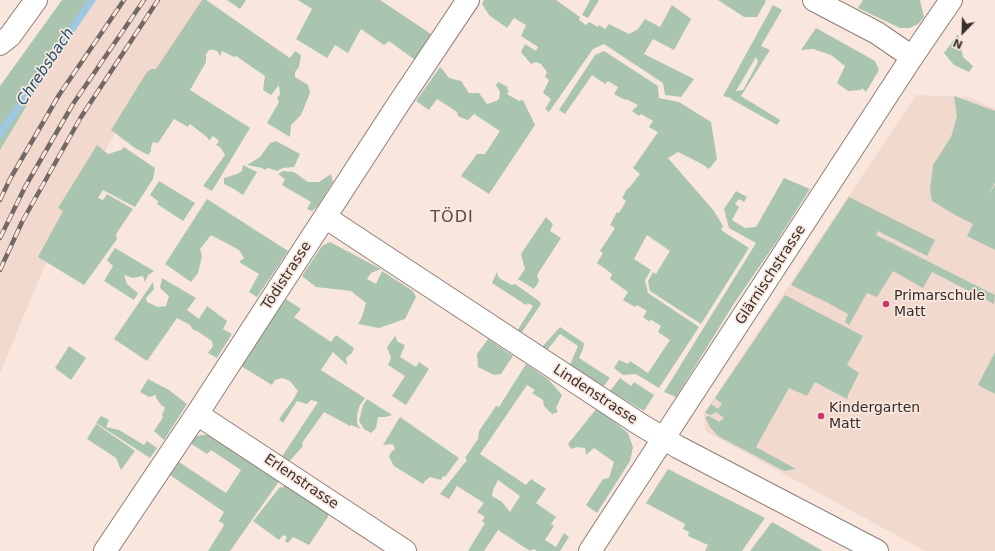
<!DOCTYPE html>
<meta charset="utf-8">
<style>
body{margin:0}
#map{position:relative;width:995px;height:551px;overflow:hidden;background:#f9e7de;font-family:"DejaVu Sans",sans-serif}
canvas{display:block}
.north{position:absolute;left:943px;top:12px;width:40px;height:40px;-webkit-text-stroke:3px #f9e7de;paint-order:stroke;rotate:203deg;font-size:11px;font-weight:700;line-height:16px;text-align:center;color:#352e2b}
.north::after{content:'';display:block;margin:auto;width:14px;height:18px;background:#352e2b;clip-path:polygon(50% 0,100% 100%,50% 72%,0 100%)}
</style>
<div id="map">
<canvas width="995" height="551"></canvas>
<div class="north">N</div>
</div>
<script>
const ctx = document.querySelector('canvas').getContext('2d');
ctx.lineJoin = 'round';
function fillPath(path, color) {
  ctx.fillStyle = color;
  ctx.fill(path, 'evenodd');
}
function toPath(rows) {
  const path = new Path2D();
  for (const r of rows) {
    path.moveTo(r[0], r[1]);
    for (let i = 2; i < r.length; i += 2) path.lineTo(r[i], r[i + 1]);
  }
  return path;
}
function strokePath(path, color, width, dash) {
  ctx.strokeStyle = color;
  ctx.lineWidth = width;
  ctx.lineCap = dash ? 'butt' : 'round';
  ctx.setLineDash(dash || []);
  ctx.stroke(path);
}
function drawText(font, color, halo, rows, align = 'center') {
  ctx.font = font + ' "DejaVu Sans",sans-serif';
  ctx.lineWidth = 3.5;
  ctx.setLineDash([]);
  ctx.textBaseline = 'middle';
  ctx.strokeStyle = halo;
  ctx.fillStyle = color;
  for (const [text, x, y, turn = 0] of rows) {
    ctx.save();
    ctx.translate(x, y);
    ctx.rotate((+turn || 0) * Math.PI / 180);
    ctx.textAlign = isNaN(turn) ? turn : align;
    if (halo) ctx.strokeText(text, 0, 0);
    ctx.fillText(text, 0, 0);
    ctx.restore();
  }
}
fillPath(toPath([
 [93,0,207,0,167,54,108,145,56,239,0,373,0,150,74,27],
 [916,95,968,97,995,109,995,551,925,551,705,431,704,413]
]), '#f2d9cd');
fillPath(toPath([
 [62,0,93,0,74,27,0,150,0,86],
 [202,0,206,0,290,58,295,51,301,55,299,67,295,72,295,77,308,85,310,93,301,115,291,125,290,137,267,123,279,102,277,97,280,95,279,85,271,95,263,90,265,76,236,56,234,57,222,51,220,56,217,51,214,50,209,50,206,54,206,62,190,90,250,128,212,191,203,186,225,155,220,147,216,145,219,141,213,136,209,141,208,138,190,124,188,127,174,119,158,143,153,142,151,147,151,151,148,155,135,148,111,130,147,72,151,69,156,69],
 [227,0,246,0,240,9],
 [298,0,380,0,431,34,415,60,389,41,384,45,361,29,348,53,335,45,327,58,296,39,312,9],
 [484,0,556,0,580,17,579,20,586,25,589,22,598,27,599,25,605,29,609,24,629,34,638,29,645,19,660,27,672,5,691,19,674,50,653,39,644,54,694,79,681,97,665,95,663,83,604,44,593,49,549,112,545,109,551,99,543,93,549,80,545,77,547,72,541,64,536,62,531,64,521,52,525,44,536,51,538,47,521,36,526,25,514,18,507,28,489,15,482,4],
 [590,0,599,0,588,18,582,15],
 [718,0,764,0,766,1,757,17,744,17],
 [863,0,920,0,924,17,918,24,910,28,900,28,858,8],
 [773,5,782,10,761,46,770,50,741,96,780,120,777,125,731,99,731,98,723,96],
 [756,57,758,62,743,90,736,91],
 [816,28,875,61,879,70,866,92,862,88,861,90,848,91,837,83,845,66,831,55,813,49,801,50],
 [958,34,963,57,973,66,969,72,954,65,944,53],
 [604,51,658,86,659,98,679,102,711,122,717,159,709,169,702,164,678,152,668,158,714,211,723,226,721,230,749,248,701,324,650,291,648,281,653,272,656,274,670,251,647,235,634,259,651,270,645,280,648,293,699,327,659,388,636,374,623,375,614,368,619,360,628,364,630,361,648,373,670,340,658,332,661,326,650,319,650,322,643,317,647,311,637,305,635,307,623,300,628,292,610,279,612,274,597,263,603,253,600,251,615,228,610,225,617,212,619,213,626,201,622,198,627,189,629,188,640,174,633,168,658,132,649,127,653,121,641,114,639,116,632,111,638,105,626,99,625,100,614,94,618,87,608,81,605,84,592,75,565,114,559,110,595,55],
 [440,67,443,70,449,78,461,81,469,93,479,93,487,104,496,101,499,99,500,92,496,85,498,82,508,87,507,89,509,91,507,94,519,101,523,100,535,125,489,194,461,176,477,154,485,154,500,131,474,114,468,120,462,118,458,116,457,112,437,99,429,110,416,101],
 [954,96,995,111,995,183,988,195,995,185,995,250,967,236,973,224,957,216,932,201,930,190,933,165,951,137,957,117],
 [276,141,300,154,294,167,283,168,277,171,268,168,265,170,262,168,247,165,260,157,270,143],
 [97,145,108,154,121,150,124,147,155,168,153,179,135,207,103,190,98,198,103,200,107,194,133,209,116,234,117,239,84,285,38,257,63,211,58,208],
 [243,165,257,172,243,195,234,189,224,184,224,178,237,174,242,171],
 [283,171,294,172,308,182,319,182,331,174,333,182,317,207,312,211,307,209,311,202,282,185,285,179,278,174],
 [784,178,810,189,777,241,735,302,676,397,664,392,756,243,729,228,724,209,736,191,747,197,744,202,739,199,735,204,739,207,732,220,745,228,756,227],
 [159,181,195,203,183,221,157,204,158,201,150,195],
 [849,197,935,240,927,256,878,231,876,235,995,295,994,304,932,272,923,288,893,271,877,297,867,293,849,325,845,322,848,314,828,303,791,285],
 [207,199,288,251,257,297,249,292,259,274,239,262,244,258,239,250,211,235,200,249,202,256,198,273,191,282,165,264],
 [546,217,553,224,550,231,561,238,537,275,539,281,534,289,518,279,525,269,521,254],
 [330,242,381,269,371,273,367,279,376,284,382,271,413,291,416,297,405,319,379,328,358,324,362,317,366,303,351,291,316,287,302,276,322,246],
 [115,248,154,271,148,275,145,282,143,276,133,278,124,275,127,284,138,293,134,300,104,281,113,266,107,260],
 [497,272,499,278,512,285,515,284,539,301,541,304,522,332,517,331,533,306,528,303,526,305,492,283],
 [162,278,196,298,187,310,199,319,207,306,227,321,223,329,232,334,217,358,208,353,213,346,212,341,197,331,193,330,190,325,177,318,147,361,114,339,153,282,154,289,146,298,147,302,158,307,166,306,169,296,160,288],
 [785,295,863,336,847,365,859,373,848,395,847,399,815,382,807,396,789,388,756,447,796,469,784,471,718,436,710,427,705,417,709,416,719,422,724,418,716,412,711,415,705,413,711,404,718,409,722,404,715,398],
 [286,299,301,309,294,317,331,342,336,335,354,348,352,353,346,358,347,365,333,352,321,370,365,398,360,405,357,414,357,424,361,429,351,425,350,426,324,412,302,443,303,446,288,463,281,458,318,402,311,400,307,404,297,401,283,423,279,419,293,400,298,391,290,381,282,378,275,380,272,385,241,366,262,332],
 [560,327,584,343,583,349,579,358,610,378,604,386,569,367,578,346,560,334,548,349,542,347],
 [395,336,398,342,405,345,400,357,416,367,419,362,429,369,406,405,392,396,405,376,388,365,391,358,387,347],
 [488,339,513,356,501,374,494,375,478,367,477,354],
 [69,346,86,358,71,380,55,368],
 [995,352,995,394,978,385],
 [526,364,549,380,562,395,556,408,558,412,552,414,544,406,543,400,532,393,535,390,527,385,480,454,526,485,531,479,546,489,536,503,556,517,551,524,554,526,545,540,556,547,564,533,569,537,560,551,537,551,534,549,530,551,498,530,484,551,468,551,485,523,482,521,485,517,477,512,484,503,457,486,449,499,440,494,467,460,465,458,478,439,479,431,496,406,499,407],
 [498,480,520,496,510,512,502,502,492,496,493,490],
 [620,378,631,386,634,382,654,395,644,411,610,391],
 [148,379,169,390,187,404,164,440,154,431,163,417,162,416,165,407,162,406,156,398,156,395,149,397,140,392],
 [367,399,392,415,385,417,378,417,376,428,371,433,364,429,359,421,363,405],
 [597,408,628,433,633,447,630,461,597,513,586,505,603,479,609,478,614,462,594,448,586,455,585,448,577,447,571,449,568,444],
 [101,416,109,420,106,427,119,430,144,445,147,441,157,448,150,458,96,423],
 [400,417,459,458,445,477,443,476,441,480,430,477,425,481,423,484,394,466,389,457,391,452,395,449,393,444,383,445],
 [96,424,134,450,135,451,121,470,116,458,87,439],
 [202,435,209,435,280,480,230,551,208,551,223,527,224,524,219,521,224,512,170,475,179,462,226,493,241,470,211,450,207,454,190,443,197,436],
 [668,469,765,518,742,551,705,551,708,545,688,536,689,532,683,529,685,524,646,503],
 [285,484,326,512,328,515,328,517,309,545,293,537,288,543,285,541,287,537,283,535,279,540,253,521,280,487,282,488],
 [772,522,823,551,750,551]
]), '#aac5af');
strokePath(toPath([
 [0,134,92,0]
]), '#9dc7e3', 7);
const minor = toPath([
 [814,0,877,33,912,57],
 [0,44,10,36,36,0],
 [325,217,641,425,678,447,877,551],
 [197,414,405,551],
 [105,551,197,414,397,106,468,0]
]);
const tertiary = toPath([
 [590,551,912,57,951,0]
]);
strokePath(minor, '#8f7e76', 24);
strokePath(tertiary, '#8f7e76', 24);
strokePath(minor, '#fff', 22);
strokePath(tertiary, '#fff', 22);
const rail = toPath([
 [0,200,10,179,59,95,124,0],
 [0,238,25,187,73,104,144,0],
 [0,270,22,222,81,117,158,0]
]);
strokePath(rail, '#736863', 4.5);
strokePath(rail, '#f9e7de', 3, [9]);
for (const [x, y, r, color] of [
 [886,304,4,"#c4386b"],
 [821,416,4,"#c4386b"]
]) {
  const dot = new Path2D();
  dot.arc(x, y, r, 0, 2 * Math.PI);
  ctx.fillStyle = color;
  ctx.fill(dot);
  strokePath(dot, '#f9e7de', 1.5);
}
drawText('14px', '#352e2b', '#f9e7de', [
 ["Glärnischstrasse",771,275,-57],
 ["Tödistrasse",287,276,-57],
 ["Lindenstrasse",595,395,33],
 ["Erlenstrasse",301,482,34]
]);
drawText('14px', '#352e2b', '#f9e7de', [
 ["Primarschule",894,296],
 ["Matt",894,312],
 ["Kindergarten",829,408],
 ["Matt",829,424]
], 'left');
drawText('italic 15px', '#1b4f6b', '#f9e7de', [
 ["Chrebsbach",46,67,-56]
]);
ctx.letterSpacing = '1px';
drawText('16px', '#584942', '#f9e7de', [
 ["TÖDI",452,218]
]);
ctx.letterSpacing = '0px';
</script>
